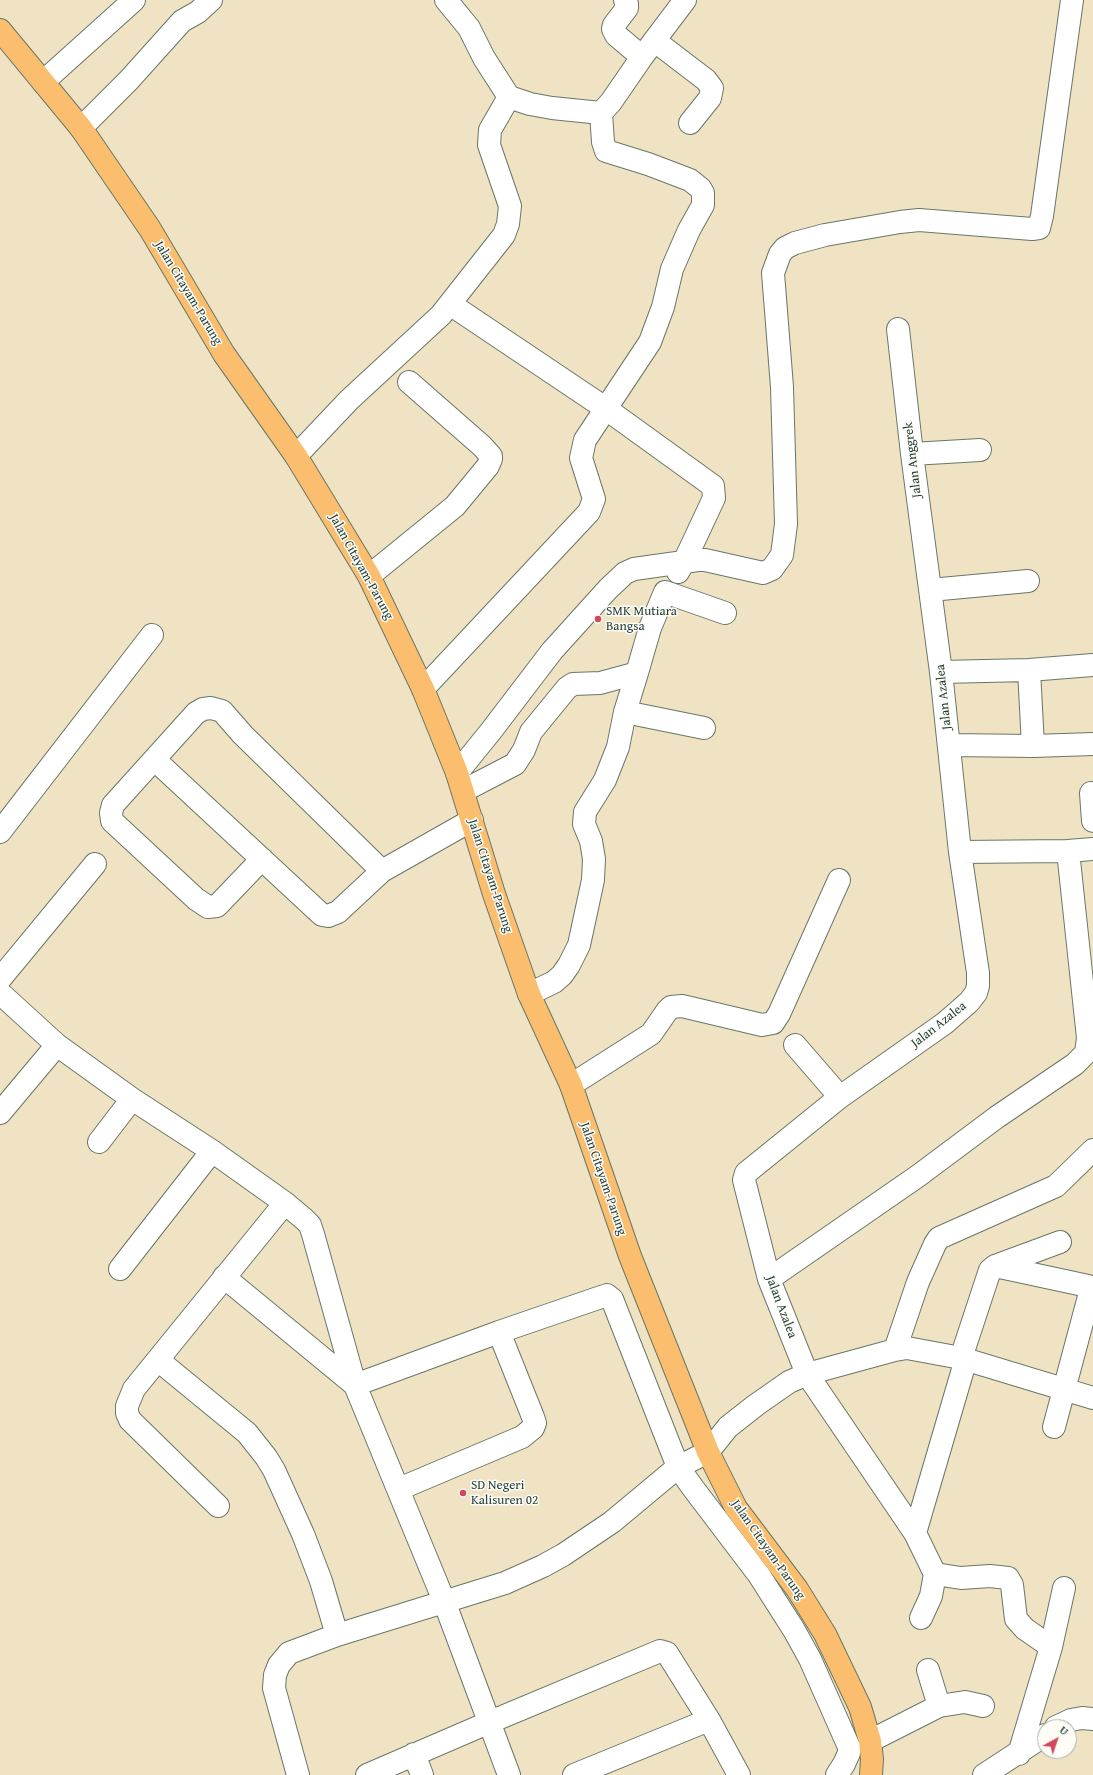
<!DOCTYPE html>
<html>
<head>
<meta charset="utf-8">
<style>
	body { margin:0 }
	#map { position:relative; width:1093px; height:1775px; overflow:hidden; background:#efe3c4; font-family:"Gentium Book Plus",serif }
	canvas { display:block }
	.north { position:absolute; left:1037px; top:1719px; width:40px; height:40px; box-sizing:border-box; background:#fdfcf7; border:1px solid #a4b0a9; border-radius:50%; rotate:40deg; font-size:11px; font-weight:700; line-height:16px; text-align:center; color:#1f3d34 }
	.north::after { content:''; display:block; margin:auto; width:14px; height:18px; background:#d1495b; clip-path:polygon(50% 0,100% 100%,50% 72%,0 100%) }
</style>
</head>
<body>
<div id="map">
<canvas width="1093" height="1775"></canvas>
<div class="north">U</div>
</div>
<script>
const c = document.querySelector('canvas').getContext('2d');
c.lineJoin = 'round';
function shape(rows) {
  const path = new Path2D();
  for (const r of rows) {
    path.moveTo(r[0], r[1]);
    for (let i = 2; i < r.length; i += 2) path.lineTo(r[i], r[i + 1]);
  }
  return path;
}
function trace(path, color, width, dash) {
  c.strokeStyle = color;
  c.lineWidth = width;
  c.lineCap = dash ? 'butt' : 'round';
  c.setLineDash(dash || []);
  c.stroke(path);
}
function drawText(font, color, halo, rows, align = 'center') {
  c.font = font + ' "Gentium Book Plus",serif';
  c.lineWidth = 3;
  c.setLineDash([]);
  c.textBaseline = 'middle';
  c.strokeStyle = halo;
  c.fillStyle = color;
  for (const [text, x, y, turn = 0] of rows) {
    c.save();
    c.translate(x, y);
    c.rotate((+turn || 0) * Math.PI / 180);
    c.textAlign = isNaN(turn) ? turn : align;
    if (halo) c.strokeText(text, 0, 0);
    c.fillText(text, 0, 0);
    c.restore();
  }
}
const minor = shape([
	[625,0,627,4,627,8,614,25,613,29,616,35,642,57],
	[655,41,706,80,712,88,710,98,690,123],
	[43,82,134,0],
	[509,97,530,104,552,108,601,113,611,102,642,57,685,0],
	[81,128,129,80,182,21,198,12,211,0],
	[450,304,605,408,713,486,714,498,684,562,678,572],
	[898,329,912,454,941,672,960,852,978,973,978,986,976,993,969,1002,945,1023,840,1097,746,1173,744,1180,769,1279,807,1374,915,1533,935,1574,931,1596,921,1618],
	[912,454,980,450],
	[296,456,349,400,441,315,504,235,508,224,510,206,489,145,490,130,509,97,484,58,469,28,446,0],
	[369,576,455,506,488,466,491,459,491,456,482,446,409,382],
	[930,590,1028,581],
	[1029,670,1033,746],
	[941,672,1029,670,1093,665],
	[423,689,589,512,594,499,581,458,585,440,650,342,663,307,672,269,689,230,703,205,703,193,700,188,690,180,648,164,606,151,603,142,601,113],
	[625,712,704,728],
	[949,745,1033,746,1093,744],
	[155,760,322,915,328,916,338,912,382,871],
	[457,773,491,731,552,651,608,589,625,573,634,569,698,560,705,560,763,573,772,569,782,555,786,524,782,387,773,273,780,254,785,248,795,243,825,235,900,222,919,220,1032,229,1039,228,1042,216,1072,0],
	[463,791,515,764,524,750,531,732,567,688,573,684,600,683,637,673],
	[1091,793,1093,821],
	[0,832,152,635],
	[960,852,1068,851,1093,849],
	[262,859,217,906,208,907,196,899,112,821,111,813,113,805,196,713,203,709,211,708,222,711,243,735,382,871,472,820],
	[0,979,95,864],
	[0,993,57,1045,132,1099,212,1151,285,1203,304,1219,310,1225,313,1234,355,1385],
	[529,994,554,982,562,975,569,965,579,945,593,880,594,859,591,841,584,824,585,812,605,780,618,747,625,712,637,673,650,628,665,592,725,613],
	[795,1045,840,1097],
	[571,1085,651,1034,667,1011,671,1007,682,1006,762,1025,773,1023,779,1014,839,880],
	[0,1113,57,1045],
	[99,1142,132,1099],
	[120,1269,212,1151],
	[224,1277,355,1385],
	[769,1279,918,1176,997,1117,1075,1064,1086,1053,1088,1038,1068,851],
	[895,1350,918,1282,935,1244,939,1238,1056,1186,1093,1150],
	[961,1358,990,1270,995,1266],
	[158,1360,247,1433,266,1457,274,1470,303,1534,321,1581,337,1635],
	[1054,1427,1091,1289,1088,1286,995,1266,1060,1242],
	[399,1489,522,1437,533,1428,535,1423,533,1417,499,1332],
	[218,1506,130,1420,127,1413,127,1406,134,1389,285,1203],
	[915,1533,966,1359],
	[935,1574,961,1578,990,1576,1008,1578,1012,1585,1016,1619,1025,1629,1051,1647,1019,1754],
	[1051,1647,1064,1588],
	[939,1706,965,1702,983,1706],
	[1056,1727,1071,1720,1082,1718,1093,1719],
	[870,1741,939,1706,928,1670],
	[414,1754,422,1775],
	[298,1775,274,1688,275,1675,279,1665,289,1653,337,1635,505,1583,543,1566,563,1555,612,1522,678,1467,708,1452,728,1427,756,1405,789,1382,807,1374,895,1350,907,1348,961,1358,1093,1398],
	[367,1775,490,1722,660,1651,667,1653,709,1720,739,1775],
	[509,1775,444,1601,355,1385,499,1332,607,1295,612,1299,678,1467,693,1488,759,1575,794,1630,810,1659,849,1747,849,1753,844,1764,837,1775],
	[574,1775,709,1720],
	[984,1775,1045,1735]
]);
const major = shape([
	[0,30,81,128,150,229,224,354,296,456,369,576,423,689,457,773,494,894,529,994,571,1085,630,1256,708,1452,736,1508,797,1589,825,1634,860,1707,870,1741,872,1759,871,1775]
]);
trace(minor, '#687766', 24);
trace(major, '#687766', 24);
trace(minor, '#fff', 22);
trace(major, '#fbbe6e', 22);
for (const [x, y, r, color] of [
	[598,619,4,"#d1495b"],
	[463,1493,4,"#d1495b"]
]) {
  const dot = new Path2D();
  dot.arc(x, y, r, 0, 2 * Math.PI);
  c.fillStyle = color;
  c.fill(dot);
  trace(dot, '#fdfcf7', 1.5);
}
drawText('13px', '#1f3d34', '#fdfcf7', [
	["Jalan Citayam-Parung",188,293,59],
	["Jalan Anggrek",913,460,-97],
	["Jalan Citayam-Parung",361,567,61],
	["Jalan Azalea",944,697,-96],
	["Jalan Citayam-Parung",490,876,72],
	["Jalan Azalea",939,1025,-38],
	["Jalan Citayam-Parung",603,1179,71],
	["Jalan Azalea",781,1307,69],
	["Jalan Citayam-Parung",768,1550,55]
]);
drawText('13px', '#1f3d34', '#fdfcf7', [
	["SMK Mutiara",606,612],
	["Bangsa",606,627],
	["SD Negeri",471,1486],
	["Kalisuren 02",471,1501]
], 'left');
</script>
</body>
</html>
